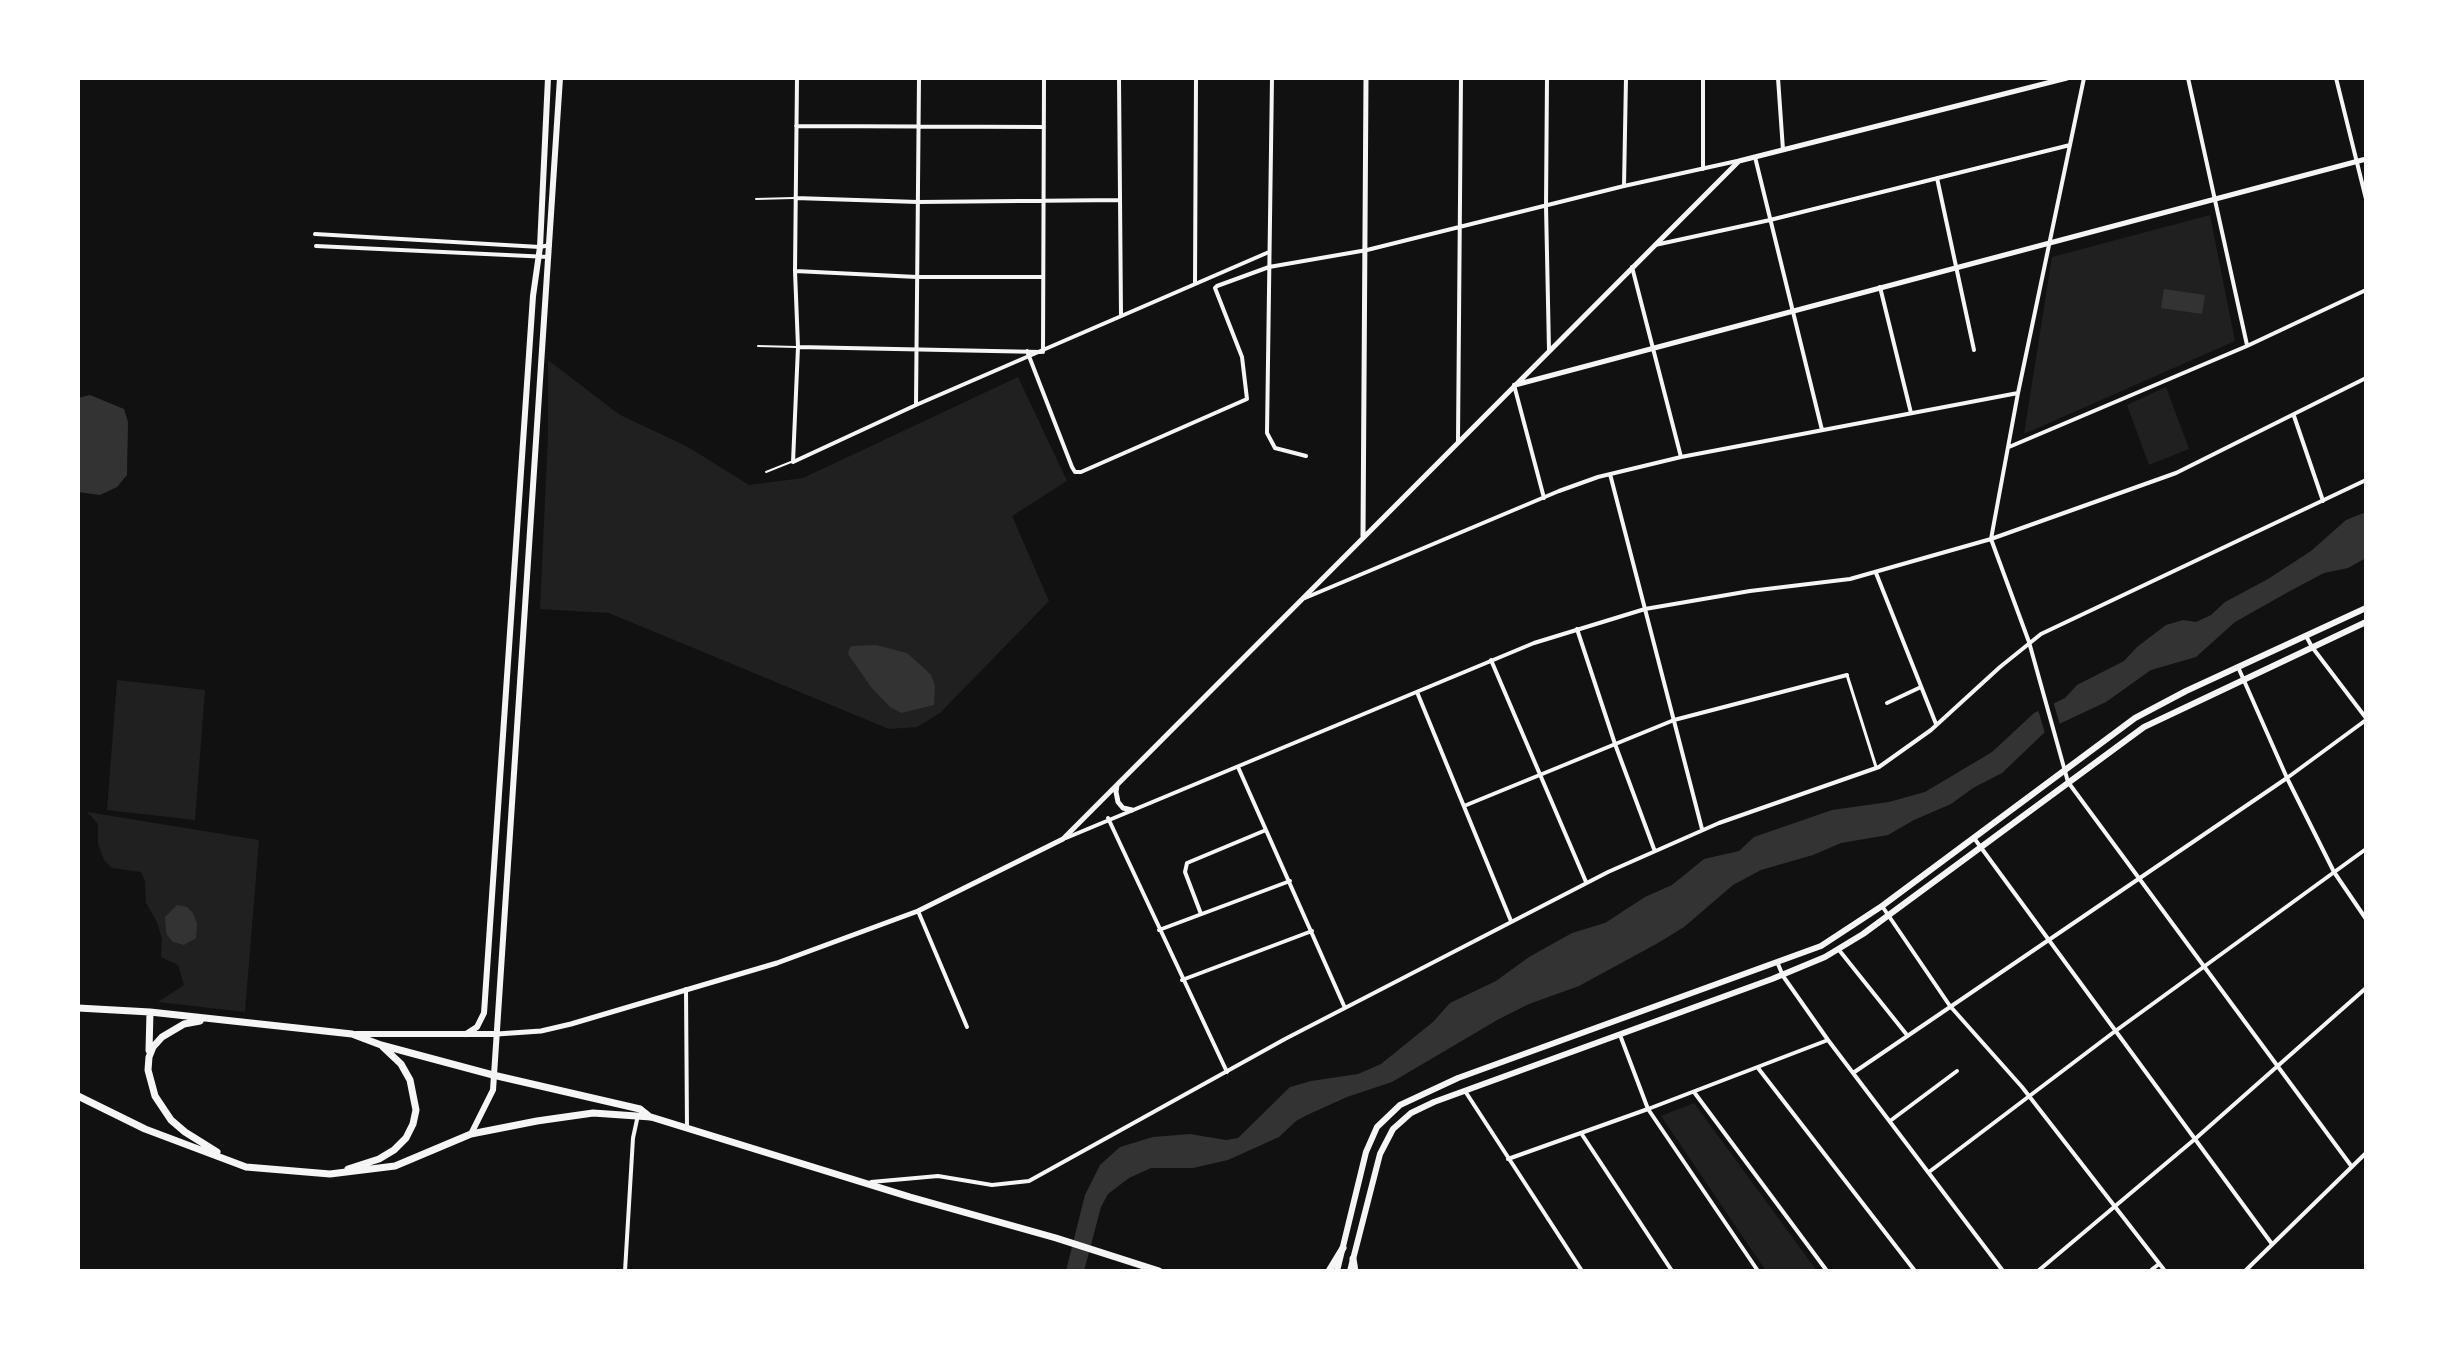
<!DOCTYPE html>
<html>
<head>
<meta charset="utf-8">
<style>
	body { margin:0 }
	#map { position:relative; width:2444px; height:1349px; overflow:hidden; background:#111; font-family:"Source Sans 3",sans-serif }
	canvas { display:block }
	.frame { position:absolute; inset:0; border:80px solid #fff; pointer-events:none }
</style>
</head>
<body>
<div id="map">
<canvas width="2444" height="1349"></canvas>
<div class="frame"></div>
</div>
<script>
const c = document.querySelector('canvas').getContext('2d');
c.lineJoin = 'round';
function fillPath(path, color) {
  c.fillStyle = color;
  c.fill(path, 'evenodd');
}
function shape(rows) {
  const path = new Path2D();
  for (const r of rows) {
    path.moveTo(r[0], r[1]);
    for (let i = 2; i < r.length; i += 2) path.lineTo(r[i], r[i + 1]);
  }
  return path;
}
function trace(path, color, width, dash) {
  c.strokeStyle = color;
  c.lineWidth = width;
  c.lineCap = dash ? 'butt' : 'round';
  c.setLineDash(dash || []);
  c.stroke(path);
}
fillPath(shape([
	[2210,215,2235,341,2024,434,2052,257],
	[548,360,620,415,688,447,749,485,803,478,1018,377,1067,481,1012,516,1049,601,940,713,917,727,889,729,609,613,540,609,548,435],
	[2166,387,2189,449,2149,465,2127,405],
	[117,680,205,690,195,820,107,810],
	[87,812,259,840,245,1012,158,1002,184,985,178,965,161,957,162,939,157,922,146,903,145,881,141,872,112,868,104,860,98,844,98,824],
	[1694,1103,1817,1271,1766,1271,1661,1116]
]), '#202020');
fillPath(shape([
	[2164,289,2205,295,2202,314,2161,308],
	[90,395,124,409,128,422,127,475,117,487,100,495,78,492,78,398],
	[2366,512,2366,558,2348,568,2324,573,2290,591,2235,622,2196,657,2151,670,2106,702,2057,725,2045,732,2002,773,1973,788,1951,804,1914,820,1888,835,1841,843,1813,855,1761,870,1733,885,1684,927,1658,943,1579,986,1529,1004,1499,1019,1392,1082,1347,1097,1307,1115,1296,1121,1279,1137,1228,1160,1193,1168,1151,1168,1129,1178,1108,1194,1101,1207,1084,1271,1066,1271,1085,1195,1100,1165,1120,1147,1153,1137,1190,1134,1226,1140,1238,1138,1290,1087,1311,1081,1358,1074,1381,1064,1433,1022,1450,1003,1496,981,1529,957,1572,933,1605,923,1645,897,1672,885,1704,859,1739,851,1754,837,1832,810,1889,802,1925,792,1992,752,2034,713,2065,698,2077,685,2124,661,2137,647,2166,625,2183,620,2196,622,2211,615,2225,602,2268,579,2311,551,2346,520],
	[876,645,907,653,925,669,931,675,935,686,934,705,901,713,890,707,871,687,848,654,850,647,853,646],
	[177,905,187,907,193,913,197,923,196,938,184,945,173,942,167,935,166,930,165,917]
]), '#333');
fillPath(shape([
	[2052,698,2061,728,2046,737,2037,706]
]), '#111');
trace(shape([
	[756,199,793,198],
	[758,346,796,347],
	[766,472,791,462]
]), '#f5f5f5', 2);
trace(shape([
	[1847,675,1876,767]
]), '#f5f5f5', 3);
trace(shape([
	[797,78,795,271,798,347,793,462,916,405,1269,252],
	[1119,78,1121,316],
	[1272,78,1267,433,1275,448,1306,456],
	[1547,78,1546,206,1549,350],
	[1778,78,1783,150],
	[2084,78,2018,393,1991,539,2029,642,2068,782,2352,1167],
	[2188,78,2247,345],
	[2336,78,2366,199],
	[796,126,1044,127],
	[1755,157,1822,430],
	[1703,169,1703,78],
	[1937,178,1974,350],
	[1624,186,1626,78],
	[795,198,918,202,1120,200],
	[315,234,540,247,550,245],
	[1655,245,1770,220,2070,145],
	[316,246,549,257],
	[1632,267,1681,457],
	[795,271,917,277,1043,277],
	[1195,284,1196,78],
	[1880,287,1911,413],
	[798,347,1041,352],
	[1027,351,1072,467,1075,472,1081,472,1247,399,1242,357,1215,288,1217,286,1269,267,1367,250,1624,186,1737,161],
	[1043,352,1044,78],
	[1514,385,1544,498],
	[916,405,919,78],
	[2294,416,2323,501],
	[1458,441,1461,78],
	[2009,447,2247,346,2366,290],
	[1610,474,1702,829],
	[1876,573,1936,724],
	[1305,598,1559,491,1598,477,1681,457,2018,393],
	[1577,629,1615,744,1654,849],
	[2306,636,2312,647,2366,718],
	[1491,660,1586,882],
	[2238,667,2287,778,2334,872,2366,919],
	[1417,692,1511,921],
	[1887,703,1921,687],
	[1238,767,1345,1008],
	[1464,806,1674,720,1847,675],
	[1108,818,1227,1072],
	[1066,838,1534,643,1645,609,1750,591,1850,579,1991,539,2176,473,2366,378],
	[1974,838,2272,1244],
	[1882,906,1950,1006,2022,1087,2165,1271],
	[918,911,967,1027],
	[1201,914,1185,872,1187,863,1266,830],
	[1159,930,1290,881],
	[1839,950,1907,1035],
	[1778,964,1783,976,1828,1040,2003,1271],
	[1182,980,1312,931],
	[686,989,687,1128],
	[1620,1035,1648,1109,1758,1271],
	[1758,1068,1915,1271],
	[1853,1073,2287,778,2366,720],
	[1465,1091,1582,1271],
	[1694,1092,1827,1271],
	[1890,1121,1957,1071],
	[1581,1133,1672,1271],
	[1508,1159,1648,1109,1828,1040],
	[1929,1172,2114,1032,2366,849],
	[871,1182,938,1176,992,1185,1029,1181,1285,1039,1608,872,1719,823,1879,767,1931,730,2000,667,2041,634,2366,480],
	[625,1271,633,1138,638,1115],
	[2038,1271,2195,1139,2366,988],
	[2150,1271,2159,1264],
	[2245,1271,2366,1153]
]), '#f5f5f5', 4);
trace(shape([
	[1515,385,2366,159],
	[1363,536,1366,78],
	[1117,785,1116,792,1118,802,1123,808,1132,810],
	[497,1034,541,1031,571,1024,777,963,918,911,1063,839,1739,161,2067,78]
]), '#f5f5f5', 5);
trace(shape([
	[356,1034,496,1034],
	[466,1034,477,1027,484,1013,533,296,540,247,548,78],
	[471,1134,493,1090,560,78],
	[1337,1271,1366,1152,1377,1127,1400,1105,1458,1078,1821,946,1882,906,2135,718,2186,691,2366,608],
	[1350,1271,1380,1154,1393,1129,1411,1113,1434,1102,1772,979,1825,957,1863,934,2144,727,2366,622]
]), '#f5f5f5', 6);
trace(shape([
	[78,1008,150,1012,352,1034,381,1045,493,1075,640,1109,650,1117],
	[200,1021,184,1024,162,1037,153,1047,149,1057,148,1070,155,1096,171,1120,185,1132,217,1152],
	[149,1050,150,1012],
	[78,1096,145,1129,246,1167,330,1174,395,1166,471,1134,537,1121,593,1113,651,1117,910,1197,1056,1238,1159,1271],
	[348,1169,379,1159,394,1150,406,1138,413,1124,416,1110,410,1080,401,1064,383,1047],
	[1353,1259,1355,1271],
	[1329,1271,1343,1248]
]), '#f5f5f5', 7);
</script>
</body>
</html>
